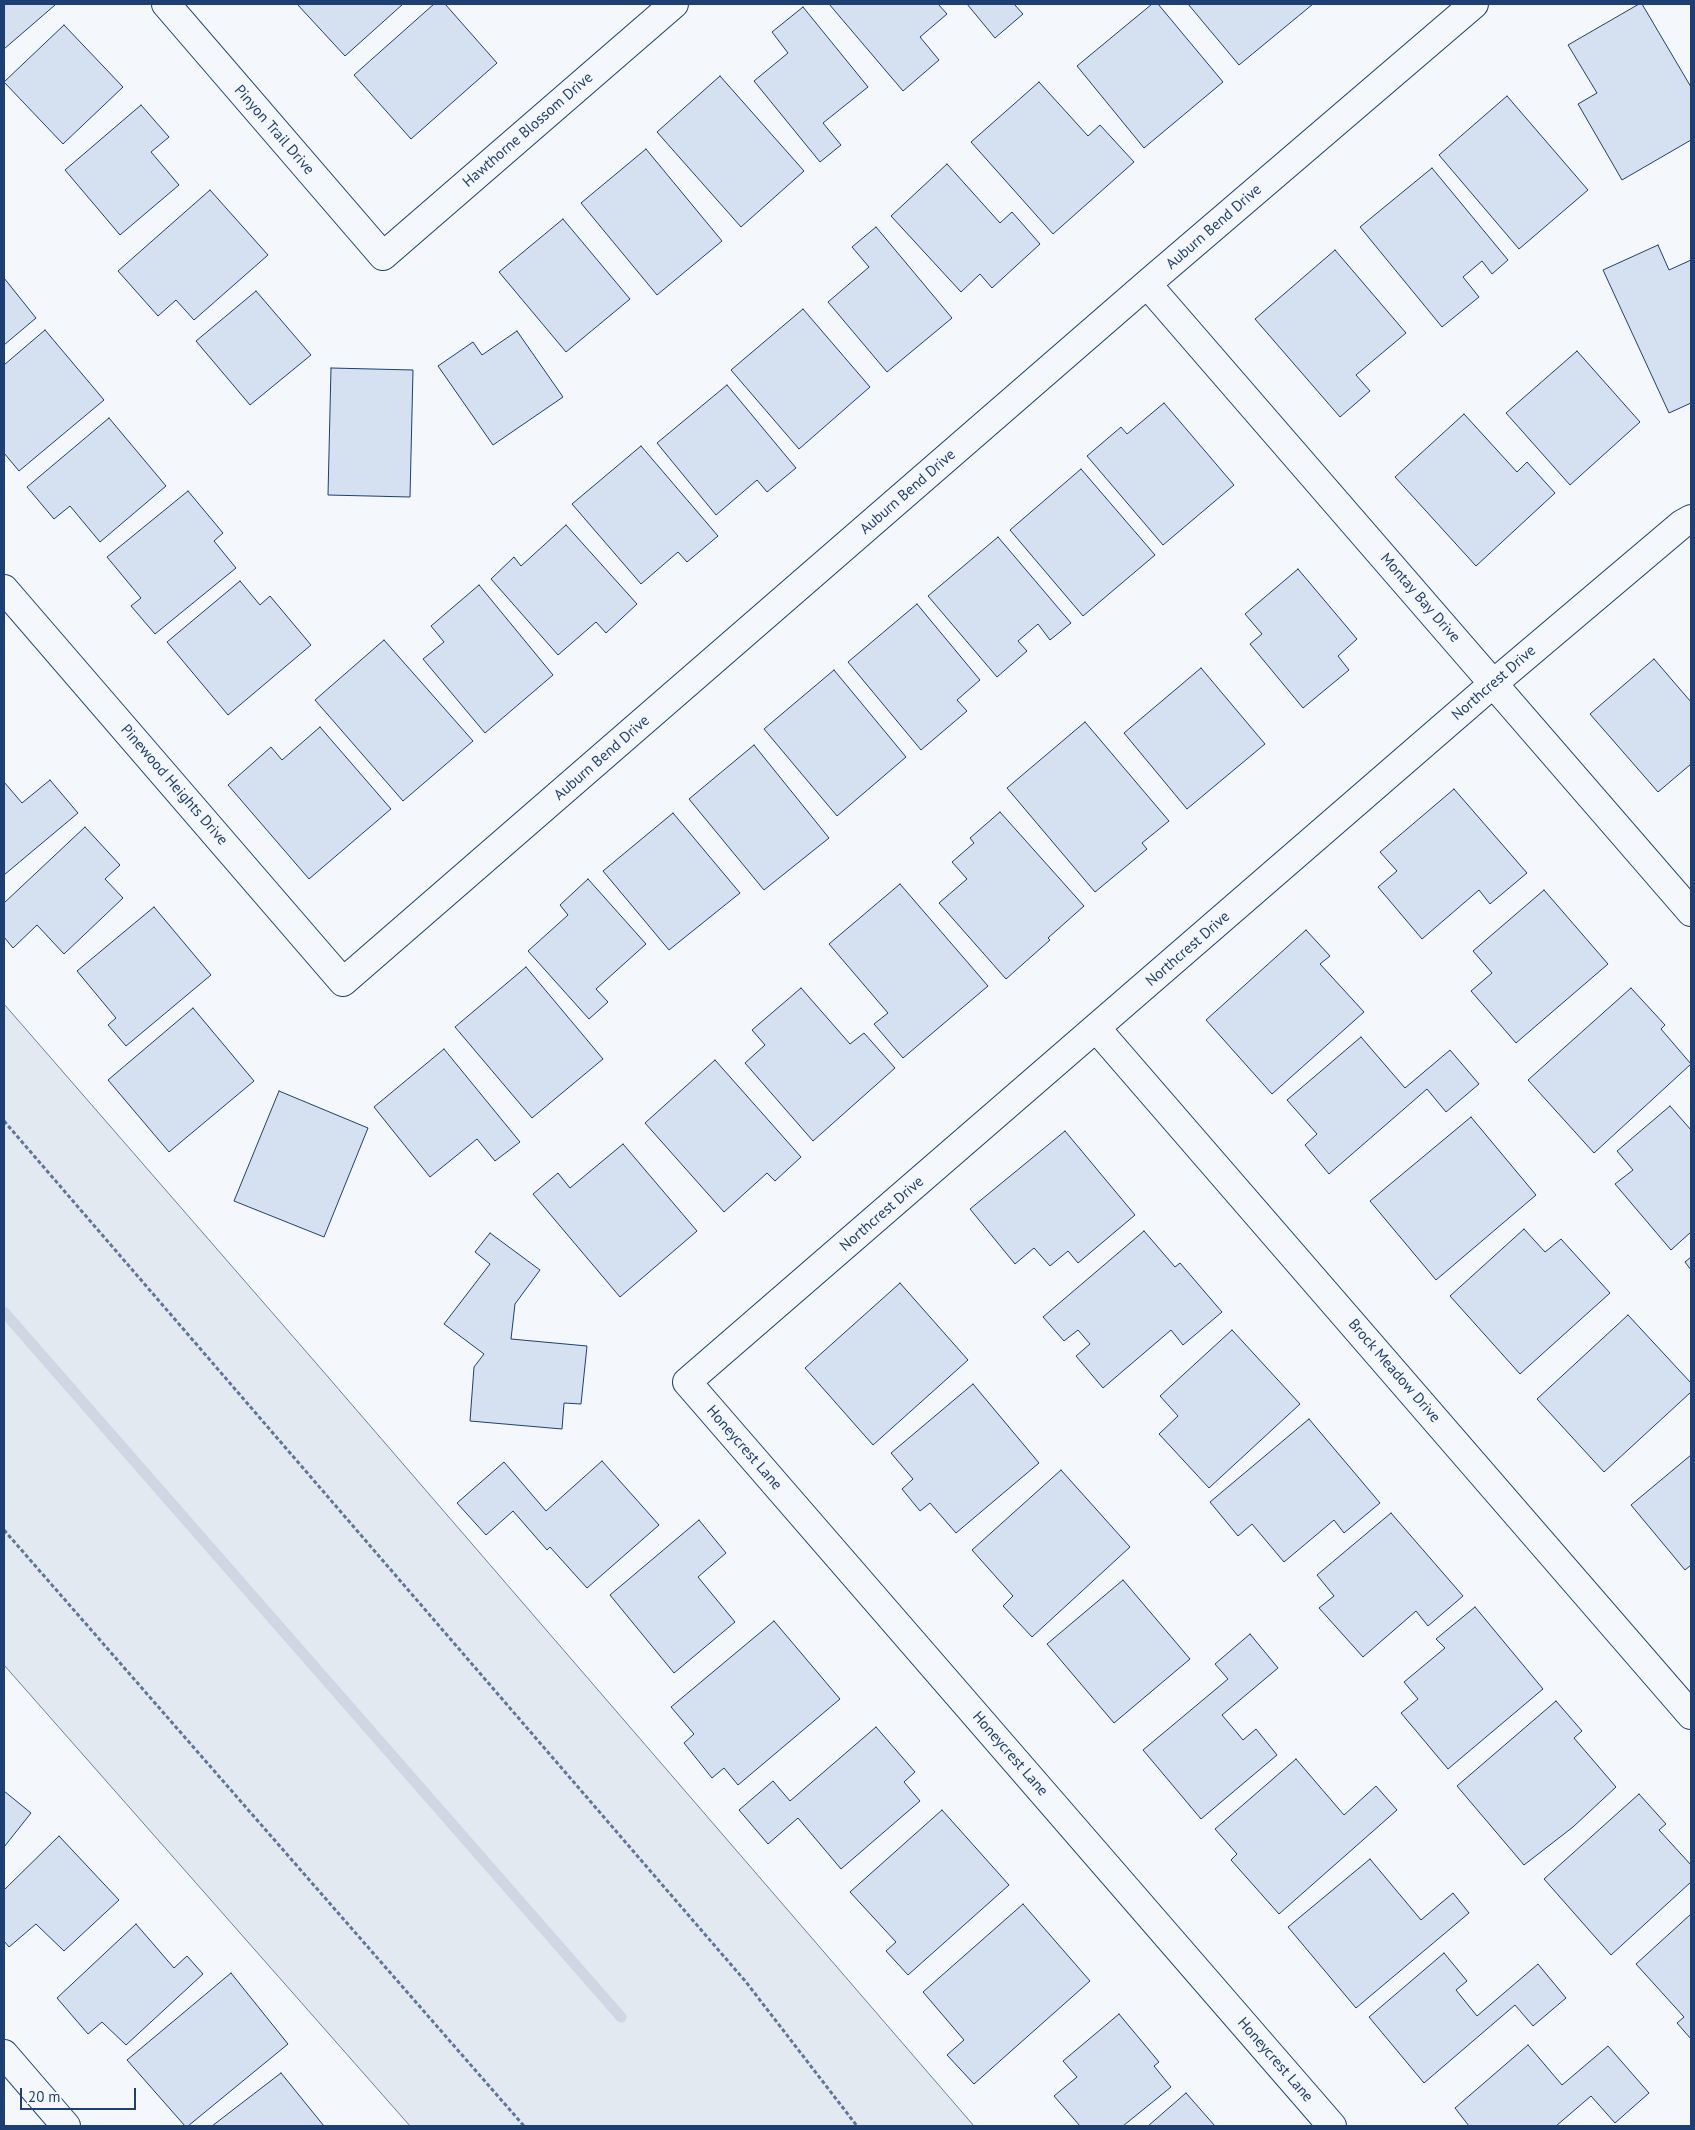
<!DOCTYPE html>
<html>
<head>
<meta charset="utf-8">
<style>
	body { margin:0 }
	#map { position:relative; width:1695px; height:2130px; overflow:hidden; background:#f4f7fb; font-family:"PT Sans",sans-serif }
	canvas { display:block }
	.frame { position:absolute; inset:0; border:5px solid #1d3f73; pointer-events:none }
	.scale { position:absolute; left:20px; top:2088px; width:116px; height:22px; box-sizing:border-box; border:2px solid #1d3f73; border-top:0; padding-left:6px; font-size:15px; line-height:18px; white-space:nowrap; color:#1d3f73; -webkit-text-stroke:4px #f4f7fb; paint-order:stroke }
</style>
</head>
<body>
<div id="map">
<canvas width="1695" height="2130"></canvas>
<div class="frame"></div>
<div class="scale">20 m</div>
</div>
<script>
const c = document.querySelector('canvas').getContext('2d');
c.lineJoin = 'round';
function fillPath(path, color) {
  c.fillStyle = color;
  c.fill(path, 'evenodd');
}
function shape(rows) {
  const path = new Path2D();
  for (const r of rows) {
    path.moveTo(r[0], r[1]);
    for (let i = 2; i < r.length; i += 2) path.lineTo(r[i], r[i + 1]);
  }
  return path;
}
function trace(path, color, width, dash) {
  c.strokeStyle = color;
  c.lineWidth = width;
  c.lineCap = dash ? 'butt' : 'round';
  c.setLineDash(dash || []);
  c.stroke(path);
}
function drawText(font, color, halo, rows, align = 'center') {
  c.font = font + ' "PT Sans",sans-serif';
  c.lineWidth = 4;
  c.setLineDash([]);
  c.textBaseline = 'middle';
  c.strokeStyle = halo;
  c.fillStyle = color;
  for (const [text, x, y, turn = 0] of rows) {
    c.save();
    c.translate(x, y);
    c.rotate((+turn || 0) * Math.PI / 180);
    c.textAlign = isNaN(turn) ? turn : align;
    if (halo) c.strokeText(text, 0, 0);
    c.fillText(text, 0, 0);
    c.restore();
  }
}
const green = shape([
	[4,1004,316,1363,974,2126,410,2126,4,1665,4,1004]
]);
fillPath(green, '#e3e9f0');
trace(green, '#687fa3', 1);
trace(shape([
	[4,1312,621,2017]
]), '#cfd7e4', 11);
const building = shape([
	[4,4,54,4,55,5,4,49,4,4],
	[297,4,403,4,345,56,297,4],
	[434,4,445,4,497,63,411,139,354,75,434,4],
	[829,4,938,4,947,14,920,37,939,60,903,91,829,4],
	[967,4,1014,4,1023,14,995,38,967,4],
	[1152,4,1158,4,1223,82,1144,148,1077,66,1152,4],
	[1188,4,1313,4,1239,65,1188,4],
	[1639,4,1642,4,1691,87,1691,140,1622,180,1578,104,1597,93,1568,45,1639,4],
	[803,7,868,87,823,123,841,145,820,162,754,81,788,53,772,32,803,7],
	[64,25,123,87,63,144,4,82,64,25],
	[720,76,804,171,741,227,657,132,720,76],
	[1039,82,1088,136,1100,125,1134,162,1053,234,971,142,1039,82],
	[1507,96,1588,190,1519,249,1439,155,1507,96],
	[141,105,169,137,151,152,179,185,120,235,65,170,141,105],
	[646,149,722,241,657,295,581,203,646,149],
	[947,164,1000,223,1012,212,1040,244,992,288,980,274,961,292,891,216,947,164],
	[1432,168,1508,260,1492,274,1482,261,1463,277,1479,297,1442,327,1360,227,1432,168],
	[210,190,268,255,194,320,176,300,158,316,118,271,210,190],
	[563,219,630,299,566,352,499,272,563,219],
	[876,227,952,318,887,372,828,302,869,267,852,247,876,227],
	[1658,245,1669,270,1691,260,1691,403,1669,413,1603,270,1658,245],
	[1335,250,1406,333,1356,375,1370,391,1340,417,1255,319,1335,250],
	[4,278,36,318,4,345,4,278],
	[256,291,311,355,250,405,196,341,256,291],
	[803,309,870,387,799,449,731,370,803,309],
	[45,330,104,400,19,471,4,453,4,365,45,330],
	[517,331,563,397,493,445,438,366,473,342,482,355,517,331],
	[1577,351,1640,422,1570,485,1506,413,1577,351],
	[331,368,413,370,410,497,328,495,331,368],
	[727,385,796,468,767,492,757,480,716,515,657,443,727,385],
	[1164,403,1234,485,1163,545,1087,456,1121,427,1127,434,1164,403],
	[1464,414,1517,472,1527,462,1555,493,1476,566,1395,477,1464,414],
	[109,418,166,486,100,542,70,506,54,519,27,487,109,418],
	[641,446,718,536,687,562,678,552,641,584,572,504,641,446],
	[1081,469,1155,555,1083,616,1010,530,1081,469],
	[188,491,223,533,214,541,236,568,155,634,131,606,141,598,107,557,188,491],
	[566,525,637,604,606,633,596,622,558,655,491,579,514,557,521,566,566,525],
	[998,537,1071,623,1050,640,1038,624,1018,641,1027,651,997,677,928,596,998,537],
	[1298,569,1357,639,1338,656,1349,670,1303,708,1250,644,1262,634,1245,614,1298,569],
	[240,581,260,605,270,596,311,645,228,715,167,642,240,581],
	[479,585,553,675,485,733,423,659,444,642,431,626,479,585],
	[917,604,980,680,957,700,967,711,921,750,848,662,917,604],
	[384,640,473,741,403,801,315,700,384,640],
	[1654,659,1691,702,1691,764,1658,792,1590,714,1654,659],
	[1201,668,1265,744,1187,809,1124,733,1201,668],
	[834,670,906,757,837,816,764,729,834,670],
	[1085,722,1169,821,1142,843,1147,849,1095,892,1007,788,1085,722],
	[320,727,391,809,309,879,228,785,271,747,282,760,320,727],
	[754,745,829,838,764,890,689,799,754,745],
	[50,780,78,813,4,875,4,782,22,803,50,780],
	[1454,789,1527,873,1490,904,1479,890,1422,939,1378,887,1397,871,1380,852,1454,789],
	[1000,812,1084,906,1048,938,1050,940,1006,979,939,903,967,879,952,862,974,843,970,838,1000,812],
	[673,813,740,893,669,950,603,871,673,813],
	[85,827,120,865,105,879,123,898,64,954,37,925,13,948,4,937,4,903,85,827],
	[588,879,646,944,596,989,608,1002,589,1019,528,951,568,915,560,905,588,879],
	[900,884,988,986,903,1058,874,1024,888,1013,829,944,900,884],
	[1544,890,1608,964,1516,1043,1471,991,1492,973,1473,951,1544,890],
	[154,907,211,975,126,1046,108,1025,116,1018,77,971,154,907],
	[1306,930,1330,956,1320,964,1364,1012,1272,1094,1206,1020,1306,930],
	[526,967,603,1059,532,1118,455,1027,526,967],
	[801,988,850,1044,864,1033,895,1068,813,1141,745,1063,765,1045,752,1030,801,988],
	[1631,988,1665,1025,1661,1029,1691,1064,1594,1153,1528,1080,1631,988],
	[193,1008,254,1081,169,1152,108,1080,193,1008],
	[1361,1037,1405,1088,1450,1050,1479,1084,1446,1112,1427,1089,1329,1174,1305,1145,1317,1134,1287,1100,1361,1037],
	[444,1049,520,1142,495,1161,477,1139,430,1177,374,1107,444,1049],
	[715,1060,801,1157,775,1181,767,1173,724,1212,645,1123,715,1060],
	[279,1091,368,1128,324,1237,234,1201,279,1091],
	[1670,1106,1691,1130,1691,1232,1671,1250,1615,1184,1633,1170,1617,1151,1670,1106],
	[1471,1117,1536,1195,1436,1280,1370,1201,1471,1117],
	[1065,1131,1135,1215,1078,1263,1068,1251,1050,1266,1034,1248,1015,1264,970,1209,1065,1131],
	[623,1144,697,1231,620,1297,533,1194,558,1173,570,1188,623,1144],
	[1524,1229,1545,1252,1561,1239,1610,1293,1520,1374,1450,1296,1524,1229],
	[1144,1231,1175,1267,1180,1263,1222,1312,1183,1345,1171,1330,1103,1388,1076,1356,1090,1344,1078,1330,1064,1341,1043,1317,1144,1231],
	[490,1233,540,1270,515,1304,511,1339,587,1346,581,1404,564,1403,562,1429,470,1421,474,1367,484,1354,444,1324,490,1264,475,1252,490,1233],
	[1691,1257,1691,1270,1685,1262,1691,1257],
	[900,1283,968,1360,873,1445,805,1368,900,1283],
	[1628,1315,1691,1383,1691,1392,1604,1472,1537,1399,1628,1315],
	[1232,1330,1300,1404,1209,1488,1159,1434,1178,1416,1160,1396,1232,1330],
	[973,1384,1039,1463,956,1533,930,1503,920,1511,902,1489,913,1479,891,1453,973,1384],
	[1309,1419,1380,1503,1344,1533,1334,1520,1284,1562,1252,1524,1238,1536,1210,1502,1309,1419],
	[1691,1455,1691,1565,1685,1570,1631,1505,1691,1455],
	[602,1461,659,1525,587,1588,550,1547,547,1550,513,1511,486,1535,457,1503,504,1462,546,1511,602,1461],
	[1061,1470,1130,1547,1032,1637,1003,1606,1013,1596,972,1550,1061,1470],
	[1391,1513,1463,1596,1428,1626,1416,1611,1363,1657,1319,1608,1334,1596,1317,1575,1391,1513],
	[699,1520,726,1553,698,1577,735,1622,674,1673,610,1595,699,1520],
	[1123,1580,1190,1659,1114,1723,1047,1644,1123,1580],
	[1475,1607,1543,1689,1448,1769,1401,1713,1418,1699,1404,1682,1445,1648,1436,1639,1475,1607],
	[774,1621,840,1699,738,1785,724,1768,712,1778,684,1743,694,1734,671,1707,774,1621],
	[1250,1634,1278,1668,1222,1715,1243,1740,1256,1729,1277,1755,1201,1819,1143,1750,1228,1679,1215,1664,1250,1634],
	[1556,1701,1582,1731,1574,1738,1616,1787,1573,1827,1524,1865,1457,1786,1556,1701],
	[876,1727,915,1772,904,1782,920,1801,841,1869,798,1818,768,1844,739,1810,773,1781,790,1801,876,1727],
	[1296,1759,1344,1815,1376,1786,1397,1810,1279,1914,1231,1860,1237,1854,1215,1829,1296,1759],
	[4,1791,31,1813,4,1847,4,1791],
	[1639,1794,1666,1824,1659,1830,1691,1865,1691,1882,1611,1955,1544,1879,1639,1794],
	[942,1810,1009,1885,908,1975,886,1951,896,1942,850,1892,942,1810],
	[59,1836,119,1900,64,1951,36,1924,9,1947,4,1941,4,1890,59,1836],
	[1370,1859,1421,1920,1453,1893,1469,1913,1356,2008,1288,1927,1370,1859],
	[1023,1904,1090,1981,974,2084,947,2055,964,2040,923,1992,1023,1904],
	[1691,1914,1691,2039,1677,2023,1684,2017,1636,1964,1691,1914],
	[136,1924,174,1968,187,1956,203,1974,126,2045,102,2022,88,2034,57,1998,136,1924],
	[1444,1953,1467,1981,1456,1990,1477,2016,1538,1964,1566,1998,1533,2026,1515,2005,1424,2083,1369,2017,1444,1953],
	[231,1973,288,2044,188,2126,185,2126,127,2060,231,1973],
	[1119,2014,1159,2062,1154,2066,1171,2087,1123,2126,1080,2126,1054,2096,1077,2077,1063,2061,1119,2014],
	[1528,2045,1562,2085,1608,2046,1649,2093,1615,2123,1591,2096,1556,2126,1469,2126,1455,2108,1528,2045],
	[281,2073,324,2126,212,2126,281,2073],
	[1186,2093,1215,2126,1148,2126,1186,2093]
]);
fillPath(building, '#d5e0f0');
trace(building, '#1d3f73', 1);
const street = shape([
	[166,4,383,256,674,4],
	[1147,284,1691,912],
	[4,589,343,982,1147,284,1474,4],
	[1096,1028,1691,1715],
	[4,2054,66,2126],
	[1332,2126,687,1382,1494,683,1682,524,1691,519]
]);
trace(street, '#1d3f73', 30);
trace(shape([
	[4,1121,746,1982,857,2126],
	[4,1530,524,2126]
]), '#5e769c', 3, [4, 2.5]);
trace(street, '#f4f7fb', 28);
drawText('15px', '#1d3f73', '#f4f7fb', [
	["Pinyon Trail Drive",274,130,49],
	["Hawthorne Blossom Drive",528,130,-41],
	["Auburn Bend Drive",1214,227,-41],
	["Auburn Bend Drive",908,492,-41],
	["Montay Bay Drive",1420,598,49],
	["Northcrest Drive",1494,683,-41],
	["Auburn Bend Drive",602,758,-41],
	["Pinewood Heights Drive",174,785,49],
	["Northcrest Drive",1188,949,-41],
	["Northcrest Drive",882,1214,-41],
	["Brock Meadow Drive",1394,1371,49],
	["Honeycrest Lane",744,1448,49],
	["Honeycrest Lane",1010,1754,49],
	["Honeycrest Lane",1275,2060,49]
]);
</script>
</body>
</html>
